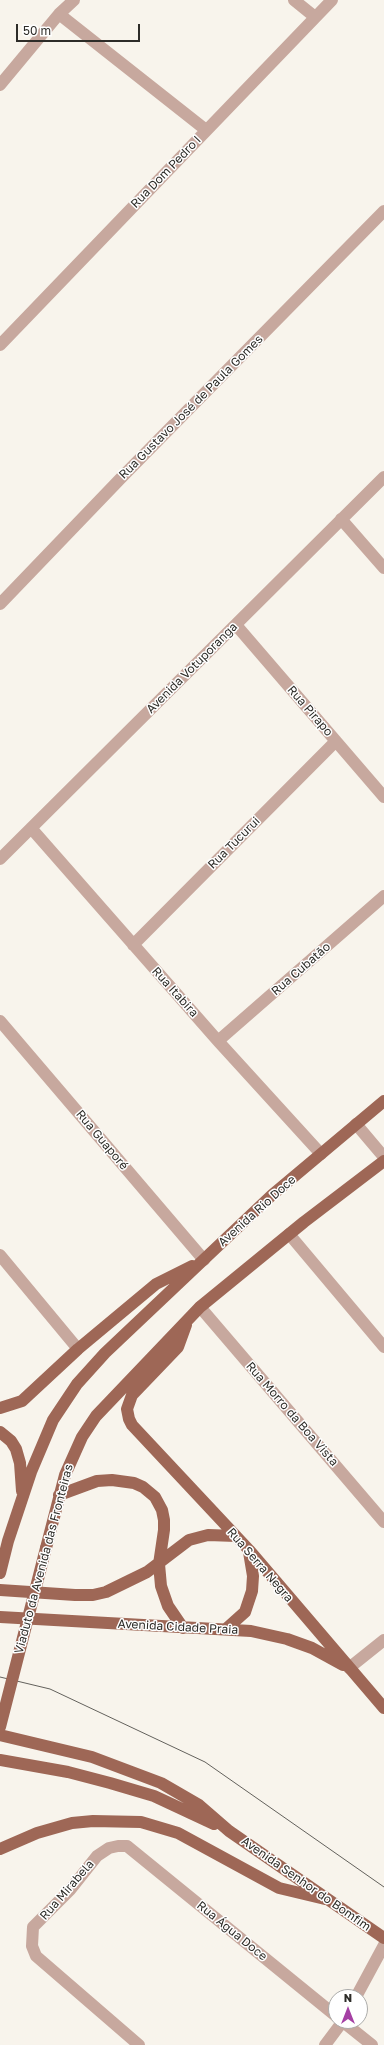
<!DOCTYPE html>
<html>
<head>
<meta charset="utf-8">
<style>
	body { margin:0 }
	#map { position:relative; width:384px; height:2045px; overflow:hidden; background:#f8f4ec; font-family:"Golos Text",sans-serif }
	canvas { display:block }
	.north { position:absolute; left:328px; top:1989px; width:40px; height:40px; box-sizing:border-box; background:#fff; border:1px solid #ababa9; border-radius:50%; rotate:0deg; font-size:11px; font-weight:700; line-height:16px; text-align:center; color:#2d2c28 }
	.north::after { content:''; display:block; margin:auto; width:14px; height:18px; background:#a540a4; clip-path:polygon(50% 0,100% 100%,50% 72%,0 100%) }
	.scale { position:absolute; left:16px; top:24px; width:124px; height:18px; box-sizing:border-box; border:2px solid #2d2c28; border-top:0; padding-left:5px; font-size:12px; line-height:14px; white-space:nowrap; color:#2d2c28; -webkit-text-stroke:3px #fff; paint-order:stroke }
</style>
</head>
<body>
<div id="map">
<canvas width="384" height="2045"></canvas>
<div class="north">N</div>
<div class="scale">50 m</div>
</div>
<script>
const c = document.querySelector('canvas').getContext('2d');
c.lineJoin = 'round';
function shape(rows) {
  const path = new Path2D();
  for (const r of rows) {
    path.moveTo(r[0], r[1]);
    for (let i = 2; i < r.length; i += 2) path.lineTo(r[i], r[i + 1]);
  }
  return path;
}
function trace(path, color, width, dash) {
  c.strokeStyle = color;
  c.lineWidth = width;
  c.lineCap = dash ? 'butt' : 'round';
  c.setLineDash(dash || []);
  c.stroke(path);
}
function drawText(font, color, halo, rows, align = 'center') {
  c.font = font + ' "Golos Text",sans-serif';
  c.lineWidth = 3;
  c.setLineDash([]);
  c.textBaseline = 'middle';
  c.strokeStyle = halo;
  c.fillStyle = color;
  for (const [text, x, y, turn = 0] of rows) {
    c.save();
    c.translate(x, y);
    c.rotate((+turn || 0) * Math.PI / 180);
    c.textAlign = isNaN(turn) ? turn : align;
    if (halo) c.strokeText(text, 0, 0);
    c.fillText(text, 0, 0);
    c.restore();
  }
}
trace(shape([
	[294,0,315,17],
	[59,14,206,130],
	[0,85,59,14,74,0],
	[0,345,332,0],
	[341,519,384,568],
	[0,604,122,477,384,211],
	[236,625,384,797],
	[31,828,218,1041,321,1154],
	[0,859,384,477],
	[133,945,336,741],
	[0,1021,204,1260],
	[218,1041,384,896],
	[356,1124,384,1157],
	[289,1234,384,1347],
	[0,1255,78,1349],
	[200,1307,384,1522],
	[349,1668,384,1640],
	[356,1997,384,1945],
	[342,2021,372,2045],
	[139,2045,36,1956,32,1946,33,1927,70,1890,97,1856,109,1848,118,1846,127,1846,336,2016],
	[325,2045,343,2021]
]), '#c7a89e', 12);
trace(shape([
	[186,1325,178,1347,132,1395,127,1409,129,1419,132,1425,249,1550,384,1708],
	[0,1408,22,1401,78,1349,156,1284,192,1266],
	[0,1432,11,1441,16,1449,20,1463,22,1491],
	[59,1495,97,1481,112,1480,134,1483,143,1487,155,1497,162,1510,164,1520,164,1530,159,1564,161,1586,168,1606,183,1628],
	[46,1548,65,1475,82,1437,96,1416,200,1307,304,1222,384,1161],
	[0,1573,8,1541,31,1472,53,1420,77,1384,105,1353,272,1195,384,1101],
	[0,1590,75,1595,93,1595,106,1592,147,1572,189,1540,208,1535,236,1536],
	[0,1617,251,1631,287,1639,312,1648,343,1665],
	[226,1629,245,1612,252,1591,253,1576,249,1552],
	[0,1735,92,1757,161,1783,199,1805,229,1831,384,1938],
	[0,1760,68,1772,110,1783,154,1796,214,1824],
	[0,1849,37,1833,72,1823,93,1821,141,1822,178,1833,279,1888,325,1899]
]), '#9e6756', 12);
trace(shape([
	[0,1677,50,1689,205,1762,384,1887]
]), '#63615c', 1);
trace(shape([
	[0,1727,46,1548]
]), '#9e6756', 12);
drawText('12px', '#2d2c28', '#fff', [
	["Rua Dom Pedro I",166,172,-46],
	["Rua Gustavo José de Paula Gomes",191,407,-45],
	["Avenida Votuporanga",192,668,-45],
	["Rua Pirapo",310,711,49],
	["Rua Tucurui",234,843,-45],
	["Rua Cubatão",301,969,-41],
	["Rua Itabira",175,992,48],
	["Rua Guaporé",102,1140,50],
	["Avenida Rio Doce",257,1211,-42],
	["Rua Morro da Boa Vista",292,1414,49],
	["Viaduto da Avenida das Fronteiras",44,1559,-75],
	["Rua Serra Negra",260,1565,49],
	["Avenida Cidade Praia",178,1627,3],
	["Avenida Senhor do Bomfim",306,1884,35],
	["Rua Mirabela",67,1890,-49],
	["Rua Água Doce",232,1931,39]
]);
</script>
</body>
</html>
